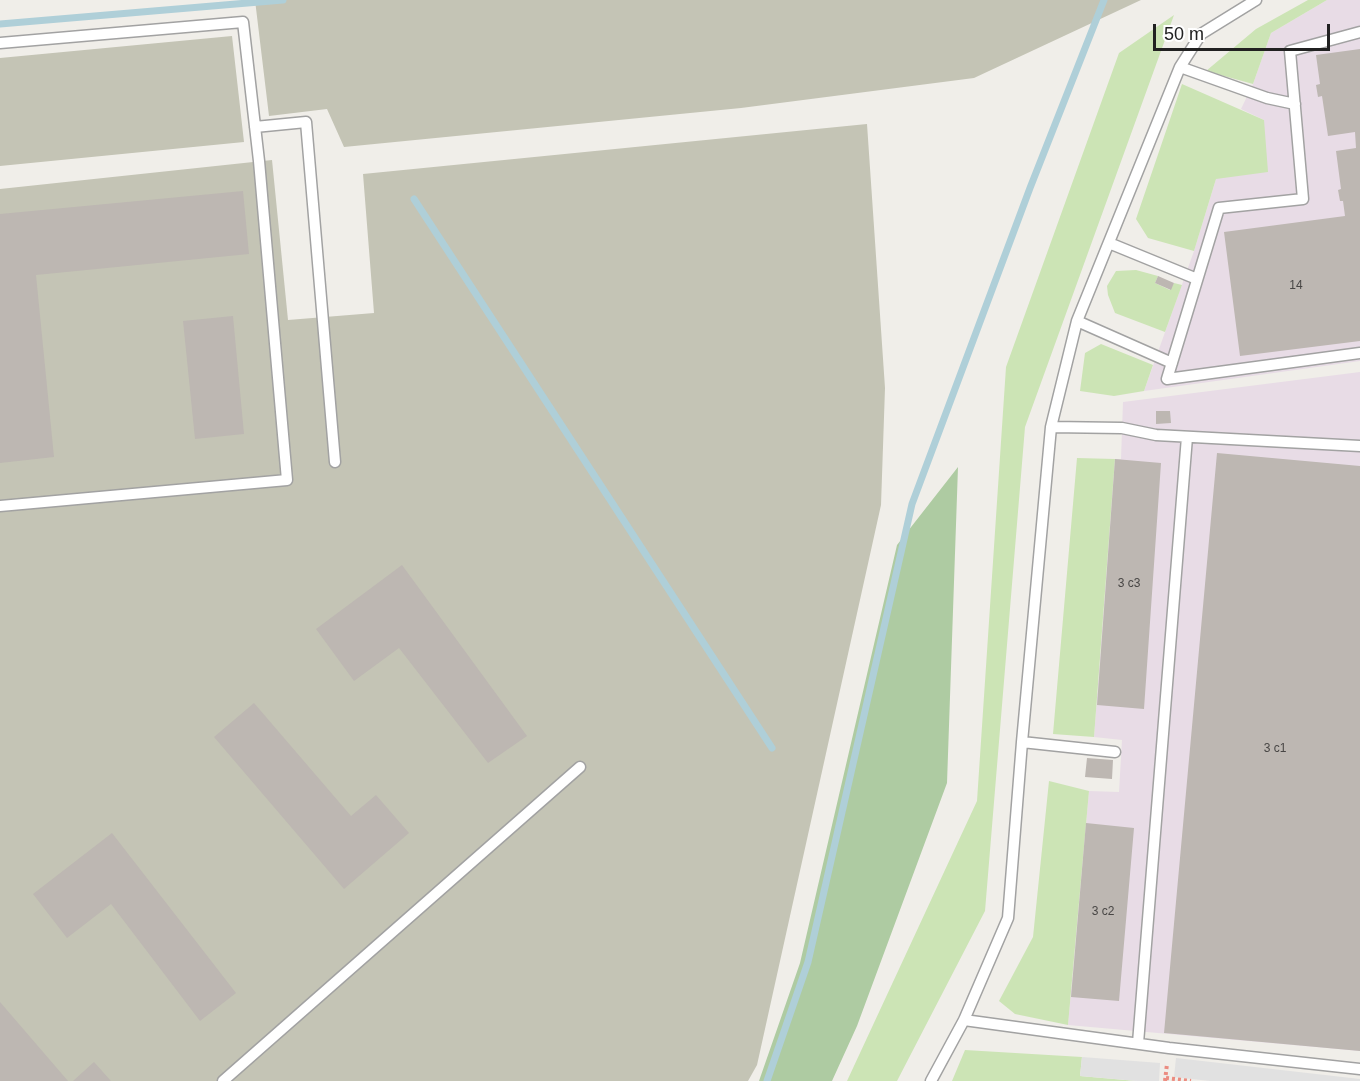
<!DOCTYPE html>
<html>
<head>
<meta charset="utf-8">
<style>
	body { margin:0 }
	#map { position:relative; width:1360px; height:1081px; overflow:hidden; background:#f0eee9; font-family:Helvetica,sans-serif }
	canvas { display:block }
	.scale { position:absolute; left:1153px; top:24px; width:177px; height:27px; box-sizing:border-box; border:3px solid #212121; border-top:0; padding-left:8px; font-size:18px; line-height:21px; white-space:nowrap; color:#212121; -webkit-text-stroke:4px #fff; paint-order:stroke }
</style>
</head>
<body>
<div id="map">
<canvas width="1360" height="1081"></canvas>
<div class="scale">50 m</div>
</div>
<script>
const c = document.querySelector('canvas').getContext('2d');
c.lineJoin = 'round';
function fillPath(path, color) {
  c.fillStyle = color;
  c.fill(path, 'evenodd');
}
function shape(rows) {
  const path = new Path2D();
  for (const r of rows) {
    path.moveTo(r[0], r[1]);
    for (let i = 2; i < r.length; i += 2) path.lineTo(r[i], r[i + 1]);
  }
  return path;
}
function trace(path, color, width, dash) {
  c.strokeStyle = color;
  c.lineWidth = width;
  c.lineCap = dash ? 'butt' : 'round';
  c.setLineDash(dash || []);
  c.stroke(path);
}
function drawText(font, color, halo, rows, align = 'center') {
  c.font = font + ' Helvetica,sans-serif';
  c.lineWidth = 4.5;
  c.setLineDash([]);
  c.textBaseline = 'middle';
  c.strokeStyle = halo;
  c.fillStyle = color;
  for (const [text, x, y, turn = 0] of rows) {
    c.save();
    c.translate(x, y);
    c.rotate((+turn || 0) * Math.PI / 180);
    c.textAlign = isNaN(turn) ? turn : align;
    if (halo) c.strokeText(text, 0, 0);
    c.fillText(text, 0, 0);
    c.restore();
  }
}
fillPath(shape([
	[1327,0,1360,0,1360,361,1144,391,1194,251,1216,179,1264,120,1241,109,1253,84,1271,33],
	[1360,372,1360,1051,1068,1025,1089,791,1119,792,1122,740,1094,737,1115,459,1121,459,1123,402]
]), '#e8dce6');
fillPath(shape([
	[255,0,1141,0,974,78,741,108,344,147,327,109,269,116],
	[232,36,244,142,0,166,0,58],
	[867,124,885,388,881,505,757,1065,748,1081,0,1081,0,189,272,160,288,320,374,313,363,174]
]), '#c4c4b5');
fillPath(shape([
	[1308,0,1327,0,1271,33,1253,84,1206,71,1256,29],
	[1174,15,1025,427,985,911,897,1081,847,1081,977,801,1006,367,1119,53],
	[1182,84,1264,120,1268,172,1216,179,1194,251,1148,238,1136,219],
	[1136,270,1158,276,1155,283,1170,290,1174,283,1182,285,1165,332,1115,313,1108,295,1107,286,1116,271],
	[1101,344,1153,365,1144,391,1114,396,1080,391,1085,353],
	[1077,458,1115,459,1094,737,1053,734],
	[1049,781,1089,791,1068,1025,1015,1014,999,1001,1033,937],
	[965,1050,1082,1057,1080,1076,1137,1081,952,1081]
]), '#cce4b5');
fillPath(shape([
	[958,467,947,783,857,1026,832,1081,759,1081,800,963,897,545]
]), '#aecba2');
fillPath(shape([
	[1082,1057,1160,1063,1159,1081,1137,1081,1080,1076],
	[1176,1058,1360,1079,1360,1081,1210,1081,1174,1077]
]), '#e1e1e1');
trace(shape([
	[0,24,283,0],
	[414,199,772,748],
	[767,1081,808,962,912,504,1030,188,1104,0]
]), '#afcfd8', 7);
fillPath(shape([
	[1360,49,1360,341,1240,356,1224,232,1345,216,1343,201,1340,201,1338,190,1341,189,1336,151,1356,148,1355,132,1328,136,1322,96,1318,97,1316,85,1320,84,1316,55],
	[243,191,249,254,36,275,54,457,0,463,0,214],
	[1158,276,1174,283,1171,290,1155,283],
	[233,316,244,434,195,439,183,321],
	[1156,411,1170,411,1171,423,1156,424],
	[1217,453,1360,466,1360,1051,1164,1033],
	[1115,459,1161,463,1144,709,1097,705],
	[402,565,527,736,488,763,399,648,354,681,316,629],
	[254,703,351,816,376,795,409,833,344,889,214,737],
	[1087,758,1113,760,1112,779,1085,777],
	[1086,823,1134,828,1119,1001,1071,997],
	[112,833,236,993,200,1021,111,904,67,938,33,894],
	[0,1002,68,1081,0,1081],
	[94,1062,111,1081,73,1081]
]), '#bdb7b2');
const service = shape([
	[1360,32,1290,51,1303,199,1219,208,1167,379,1360,353],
	[0,43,243,22,259,161,287,480,0,506],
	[1180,67,1267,98,1295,104],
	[255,127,306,122,335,462],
	[1109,243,1197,279],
	[1077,321,1172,363],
	[1051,427,1122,428,1156,435,1360,446],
	[1022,742,1115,752],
	[964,1020,1169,1048,1360,1069],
	[1138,1043,1187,437],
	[223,1081,580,767],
	[931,1081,964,1020,1008,918,1022,742,1051,427,1077,321,1180,67,1201,34,1256,0]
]);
trace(service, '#a2a2a2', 13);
trace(shape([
	[1166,1078,1191,1081],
	[1165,1081,1167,1064]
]), '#eb8c80', 4, [3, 3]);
trace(service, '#fff', 10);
drawText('12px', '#484645', null, [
	["14",1296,286],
	["3 с3",1129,584],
	["3 с1",1275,749],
	["3 с2",1103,912]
]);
</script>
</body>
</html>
